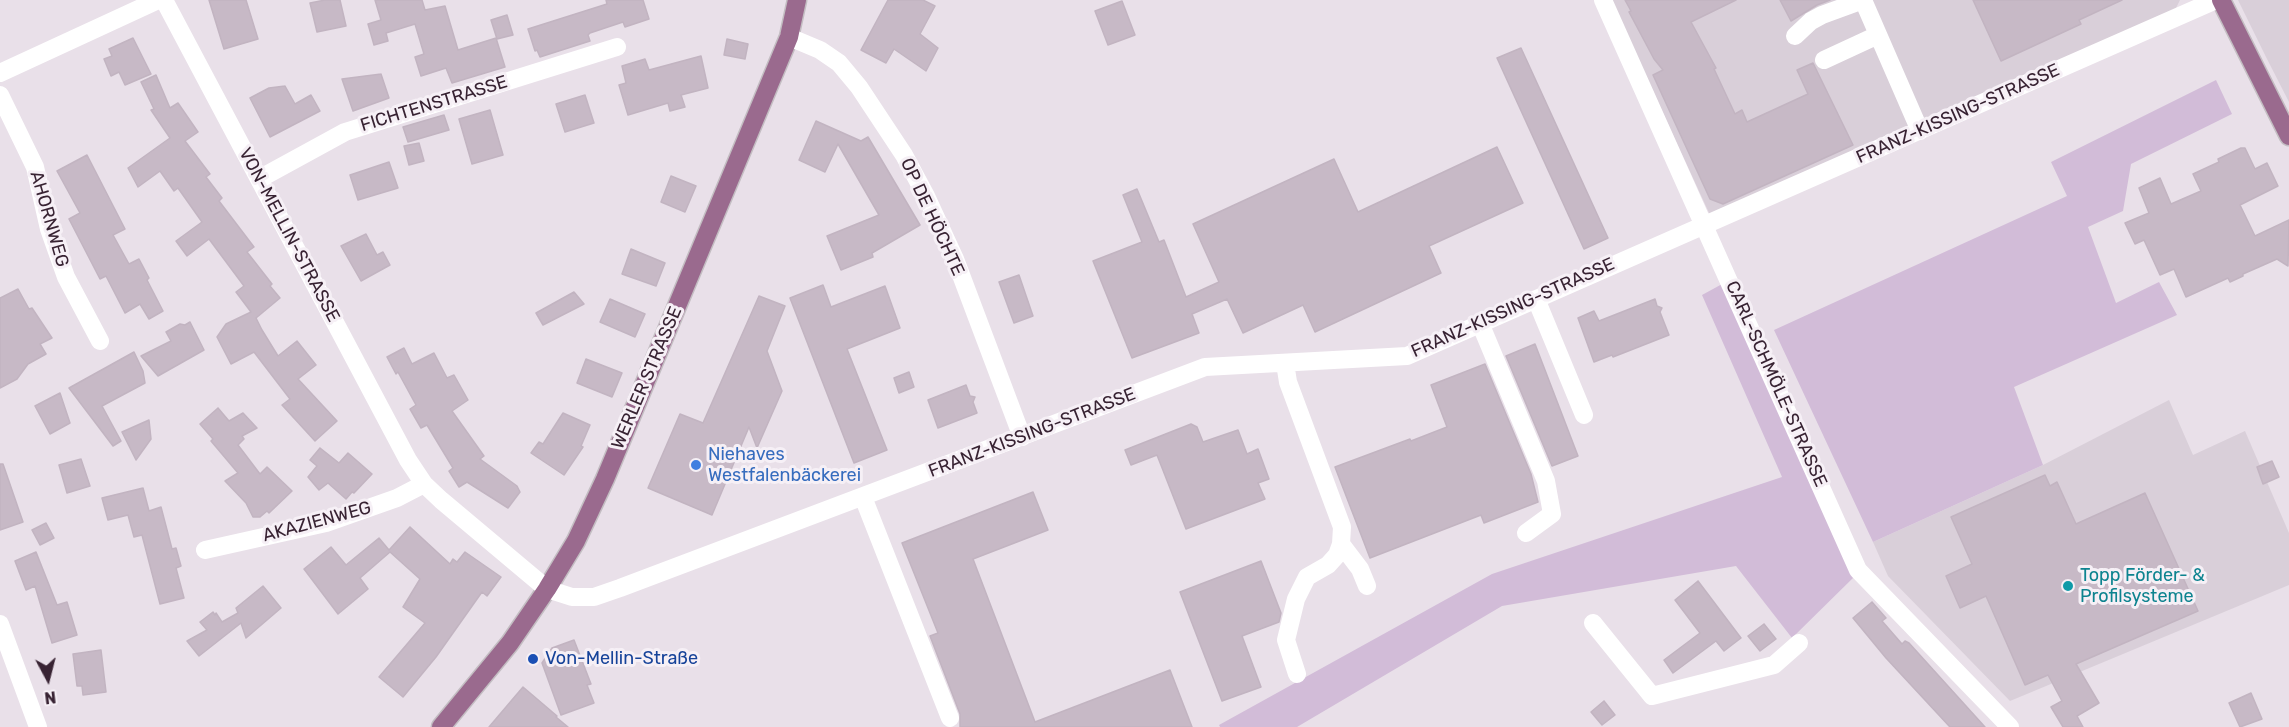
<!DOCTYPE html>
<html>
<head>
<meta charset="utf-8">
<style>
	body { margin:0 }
	#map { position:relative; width:2289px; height:727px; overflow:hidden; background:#e9e0e9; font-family:Rubik,sans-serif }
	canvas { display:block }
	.north { position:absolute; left:18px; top:649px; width:60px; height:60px; -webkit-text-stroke:4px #f6f0f6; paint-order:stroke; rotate:173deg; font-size:16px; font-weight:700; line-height:24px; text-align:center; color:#382333 }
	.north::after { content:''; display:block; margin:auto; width:21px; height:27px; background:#382333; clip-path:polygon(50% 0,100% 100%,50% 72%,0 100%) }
</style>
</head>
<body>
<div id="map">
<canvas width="2289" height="727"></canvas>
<div class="north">N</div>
</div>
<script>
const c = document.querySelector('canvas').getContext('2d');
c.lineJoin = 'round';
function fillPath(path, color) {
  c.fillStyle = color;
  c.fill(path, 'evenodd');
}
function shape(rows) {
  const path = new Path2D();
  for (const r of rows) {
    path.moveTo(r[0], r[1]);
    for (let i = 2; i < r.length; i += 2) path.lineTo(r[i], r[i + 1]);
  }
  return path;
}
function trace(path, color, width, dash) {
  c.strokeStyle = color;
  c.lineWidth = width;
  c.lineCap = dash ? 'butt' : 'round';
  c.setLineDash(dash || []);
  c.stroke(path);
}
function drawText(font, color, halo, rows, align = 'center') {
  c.font = font + ' Rubik,sans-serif';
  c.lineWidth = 6;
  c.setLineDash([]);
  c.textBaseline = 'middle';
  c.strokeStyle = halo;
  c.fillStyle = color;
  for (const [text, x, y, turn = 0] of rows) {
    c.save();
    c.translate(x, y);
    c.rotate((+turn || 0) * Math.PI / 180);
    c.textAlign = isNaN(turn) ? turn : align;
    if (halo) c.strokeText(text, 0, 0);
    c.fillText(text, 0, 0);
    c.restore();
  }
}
fillPath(shape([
	[1611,0,2180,0,2174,12,1710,215],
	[2238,0,2289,0,2289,102,2266,57],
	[2169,400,2193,455,2245,431,2289,533,2289,585,2010,701,1888,576,1873,542,2043,465]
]), '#d9cfd9');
fillPath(shape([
	[2216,80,2232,114,2131,164,2123,211,2088,227,2116,303,2159,282,2177,315,2014,387,2043,465,1873,542,1774,330,2067,196,2051,162],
	[1724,283,1853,578,1792,638,1736,566,1502,606,1297,727,1220,727,1219,725,1492,574,1782,477,1702,295]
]), '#d2bcd8');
const building = shape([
	[209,0,246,0,258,39,224,49,209,0],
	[325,0,340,0,346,26,317,32,310,3,325,0],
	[375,0,422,0,425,10,445,6,458,50,496,38,505,67,452,83,446,68,421,76,415,57,424,54,415,24,386,33,388,41,374,45,368,24,381,20,375,0],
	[606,0,643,0,649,19,625,27,623,22,590,33,588,35,590,41,540,57,537,50,535,51,528,29,607,4,606,0],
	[888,0,923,0,935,6,920,34,938,48,926,71,894,49,886,63,861,50,888,0],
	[1625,0,1736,0,1691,22,1716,68,1714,69,1735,114,1742,110,1747,122,1808,94,1797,70,1813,63,1853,145,1723,204,1710,199,1653,75,1663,70,1654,59,1629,12,1631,11,1625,0],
	[1780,0,1830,0,1817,5,1791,21,1780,0],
	[1973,0,2122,0,2079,20,2081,24,2001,61,1973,0],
	[1122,1,1135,35,1108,45,1095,11,1122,1],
	[507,15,513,35,497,39,491,20,507,15],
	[133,38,151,74,125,85,119,72,111,76,104,59,112,56,109,49,133,38],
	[727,39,748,44,745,59,724,55,727,39],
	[1521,48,1608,238,1584,249,1497,58,1521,48],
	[701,56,708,88,681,95,685,107,670,111,668,103,628,115,619,85,626,83,622,66,645,59,649,70,701,56],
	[381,74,389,98,353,111,342,79,381,74],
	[156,75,170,108,178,103,198,132,185,141,210,174,206,177,222,198,219,201,254,247,247,252,272,284,270,286,280,298,256,318,262,330,278,356,297,341,316,365,298,379,337,421,315,441,282,405,290,399,254,352,231,364,217,337,226,324,251,312,236,292,244,286,209,239,187,256,176,241,202,222,178,188,174,191,160,171,138,187,128,168,170,138,151,110,154,109,141,82,156,75],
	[285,86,295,104,311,95,320,111,270,137,250,98,269,88,285,86],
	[585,95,594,123,565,132,556,104,585,95],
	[490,110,503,155,472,164,459,119,490,110],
	[444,115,449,130,408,142,403,127,444,115],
	[816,121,861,141,868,137,920,225,872,253,873,257,841,270,827,236,879,215,838,144,825,172,799,160,816,121],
	[419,143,424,161,409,165,404,146,419,143],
	[1497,147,1523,203,1429,246,1441,273,1315,332,1303,305,1243,333,1227,299,1192,314,1199,333,1132,358,1093,261,1142,242,1123,195,1137,189,1159,242,1164,240,1186,297,1219,282,1193,224,1334,159,1358,212,1497,147],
	[2241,148,2245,148,2255,169,2267,163,2278,186,2240,205,2255,236,2289,220,2288,266,2277,259,2243,274,2243,276,2230,282,2228,278,2186,297,2174,269,2160,275,2144,240,2135,244,2125,223,2149,213,2139,188,2160,178,2171,204,2201,191,2193,174,2219,162,2218,159,2241,148],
	[87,155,125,229,113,235,129,264,139,259,149,278,147,280,163,311,149,319,140,304,125,313,106,276,100,279,69,219,80,213,57,171,87,155],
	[389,162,398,188,358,200,350,175,389,162],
	[671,176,696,186,685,212,661,202,671,176],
	[366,234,377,255,383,252,390,265,361,281,341,246,366,234],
	[631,249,665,263,656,286,622,274,631,249],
	[1019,275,1033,316,1014,323,999,282,1019,275],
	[823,285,831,307,885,286,900,328,847,349,887,450,854,463,790,298,823,285],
	[18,289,29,309,32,308,52,338,40,344,46,354,28,364,17,379,0,388,0,298,18,289],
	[574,292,584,304,543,325,536,313,574,292],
	[759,296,785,306,767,351,782,391,757,448,749,427,712,515,648,488,680,414,703,423,759,296],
	[610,299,645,314,635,337,600,322,610,299],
	[1655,299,1657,306,1662,308,1660,312,1669,335,1613,357,1612,355,1594,362,1578,318,1594,311,1599,321,1655,299],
	[190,322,204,350,158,376,141,356,171,341,166,332,180,324,185,325,190,322],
	[1535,344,1578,456,1552,466,1506,356,1535,344],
	[404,348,412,364,434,353,447,378,454,375,468,400,452,411,484,456,480,459,517,486,520,492,508,508,467,482,459,487,449,471,453,468,427,425,421,428,410,409,416,405,398,372,396,374,387,357,404,348],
	[134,352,143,371,145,383,102,406,121,441,113,446,69,388,134,352],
	[586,359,622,373,612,397,577,383,586,359],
	[1485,364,1531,474,1538,502,1484,523,1481,515,1370,558,1335,467,1410,439,1411,441,1447,427,1431,385,1485,364],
	[909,372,914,387,899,393,894,378,909,372],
	[966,385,970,396,975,397,973,402,977,413,938,428,928,400,966,385],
	[60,393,70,423,50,434,35,406,60,393],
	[218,408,229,421,243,413,257,428,242,436,244,439,238,445,260,474,267,467,292,491,269,513,267,511,260,517,253,517,246,503,225,481,238,473,211,441,213,439,200,424,218,408],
	[563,413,590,425,581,446,583,447,564,475,531,453,539,442,543,444,563,413],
	[149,420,151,439,136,460,122,432,149,420],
	[1191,424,1197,427,1203,442,1238,430,1247,454,1258,449,1269,479,1258,483,1265,499,1186,529,1157,455,1131,465,1125,450,1191,424],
	[320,448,339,463,348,453,372,474,354,493,352,492,346,499,328,483,319,490,308,477,317,466,310,460,320,448],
	[81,459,90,486,67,493,59,465,81,459],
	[2272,461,2279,477,2263,484,2257,467,2272,461],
	[0,464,3,464,23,522,0,530,0,464],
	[2045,475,2050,486,2057,482,2076,524,2145,493,2198,611,2076,664,2099,703,2077,716,2083,727,2063,727,2051,707,2062,701,2048,675,2025,685,1986,596,1960,608,1946,576,1972,564,1951,517,2045,475],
	[143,488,149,511,161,507,172,549,176,548,181,566,176,568,184,598,160,604,142,535,134,537,128,515,108,520,102,498,143,488],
	[1033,492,1048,530,973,559,1035,722,1170,670,1192,727,960,727,960,714,930,636,938,633,902,543,1033,492],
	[46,523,54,538,40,545,32,530,46,523],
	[410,527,450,564,453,559,457,562,465,552,501,577,487,596,482,592,436,657,403,697,379,677,425,623,403,607,420,579,390,552,360,578,368,589,338,614,304,569,331,547,346,565,379,538,389,550,410,527],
	[36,552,57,605,67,602,77,635,52,643,35,586,26,590,15,561,36,552],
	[1261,561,1281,613,1279,622,1242,636,1261,687,1222,701,1180,592,1261,561],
	[1698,581,1741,638,1724,651,1716,641,1673,673,1664,660,1700,633,1675,600,1698,581],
	[263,586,281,608,246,638,241,623,199,656,187,641,207,630,200,622,213,612,215,615,216,613,222,622,238,613,236,608,263,586],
	[1872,602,1886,618,1882,621,1902,644,1905,641,1909,643,1985,727,1950,727,1886,658,1853,618,1872,602],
	[1764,624,1776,639,1760,651,1748,636,1764,624],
	[574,640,591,684,587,685,594,703,561,715,542,663,552,648,574,640],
	[101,650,106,692,83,695,82,686,77,686,73,654,101,650],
	[523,687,557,716,556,717,568,727,489,727,523,687],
	[2251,693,2262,719,2240,727,2229,703,2251,693],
	[1604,701,1615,715,1602,725,1591,712,1604,701]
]);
fillPath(building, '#c7b9c6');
trace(building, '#c2b4c1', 1.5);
const major = shape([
	[2221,0,2289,136],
	[441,727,510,643,547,589,576,541,605,479,789,37,797,0]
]);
trace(major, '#c3bdc2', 21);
trace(shape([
	[164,0,408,460,424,484,441,500,547,589,572,597,594,597,620,588,1205,367,1407,356,2216,0],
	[1603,0,1858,570,2010,727],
	[1863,0,1920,131],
	[1795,36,1811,21,1822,15,1863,0],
	[789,37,820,50,839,63,859,87,904,155,926,196,955,259,1022,437],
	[1824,60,1878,35],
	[0,73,158,0],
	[0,95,35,167,49,229,66,277,100,341],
	[259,179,345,132,617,47],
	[1536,299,1584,415],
	[1480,323,1546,481,1552,514,1526,533],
	[1285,363,1288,382,1342,527,1341,544,1337,555,1328,565,1307,577,1296,599,1286,640,1297,674],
	[863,497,950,718],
	[1341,544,1360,569,1367,586],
	[205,550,326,523,397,498,424,484],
	[1593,623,1652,696,1774,665,1799,643],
	[0,624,38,727]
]), '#fff', 18);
trace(major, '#9a6a8e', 18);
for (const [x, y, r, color] of [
	[696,465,6,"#3f7fe0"],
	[2068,586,6,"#0f9aa8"],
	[533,659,6,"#1a4fb4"]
]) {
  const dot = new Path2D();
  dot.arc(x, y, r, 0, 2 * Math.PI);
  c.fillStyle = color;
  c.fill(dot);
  trace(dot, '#f6f0f6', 2);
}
drawText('18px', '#382333', '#f6f0f6', [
	["FICHTENSTRASSE",434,104,-17],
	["FRANZ-KISSING-STRASSE",1958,114,-24],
	["OP DE HÖCHTE",932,217,65],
	["AHORNWEG",49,219,74],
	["VON-MELLIN-STRASSE",289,235,62],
	["FRANZ-KISSING-STRASSE",1513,308,-24],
	["WERLER STRASSE",647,378,-67],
	["CARL-SCHMÖLE-STRASSE",1776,384,66],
	["FRANZ-KISSING-STRASSE",1032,433,-21],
	["AKAZIENWEG",317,522,-15]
]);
drawText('18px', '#366cbe', '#f6f0f6', [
	["Niehaves",708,455],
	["Westfalenbäckerei",708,476]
], 'left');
drawText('18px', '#0d838f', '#f6f0f6', [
	["Topp Förder- &",2080,576],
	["Profilsysteme",2080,597]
], 'left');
drawText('18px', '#164399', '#f6f0f6', [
	["Von-Mellin-Straße",545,659]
], 'left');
</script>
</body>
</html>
